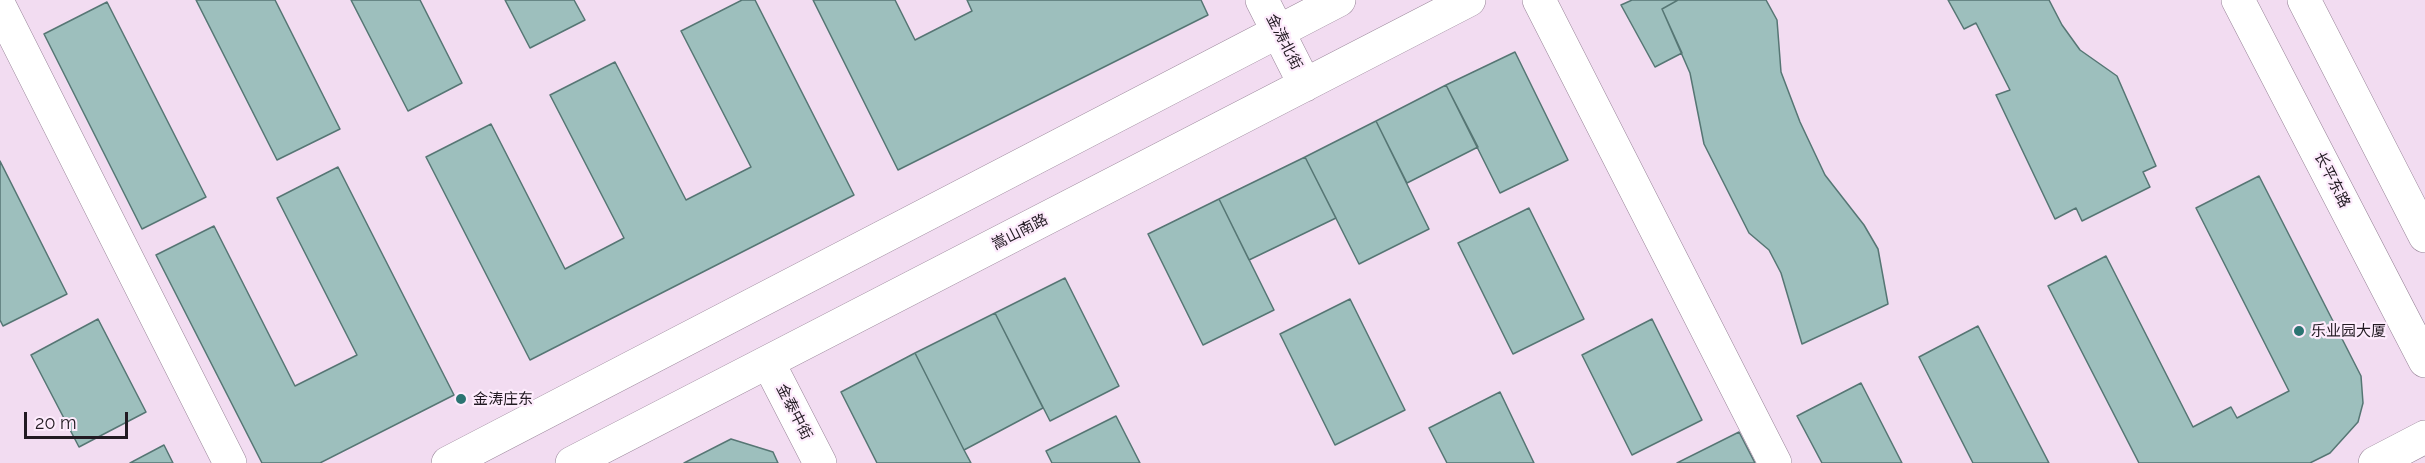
<!DOCTYPE html>
<html>
<head>
<meta charset="utf-8">
<style>
	body { margin:0 }
	#map { position:relative; width:2425px; height:463px; overflow:hidden; background:#f2dcf1; font-family:Raleway,sans-serif }
	canvas { display:block }
	.scale { position:absolute; left:24px; top:412px; width:104px; height:27px; box-sizing:border-box; border:3px solid #221a22; border-top:0; padding-left:8px; font-size:18px; line-height:21px; white-space:nowrap; color:#221a22; -webkit-text-stroke:4px #fdebfc; paint-order:stroke }
</style>
</head>
<body>
<div id="map">
<canvas width="2425" height="463"></canvas>
<div class="scale">20 m</div>
</div>
<script>
const c = document.querySelector('canvas').getContext('2d');
c.lineJoin = 'round';
function fillPath(path, color) {
  c.fillStyle = color;
  c.fill(path, 'evenodd');
}
function shape(rows) {
  const path = new Path2D();
  for (const r of rows) {
    path.moveTo(r[0], r[1]);
    for (let i = 2; i < r.length; i += 2) path.lineTo(r[i], r[i + 1]);
  }
  return path;
}
function trace(path, color, width, dash) {
  c.strokeStyle = color;
  c.lineWidth = width;
  c.lineCap = dash ? 'butt' : 'round';
  c.setLineDash(dash || []);
  c.stroke(path);
}
function drawText(font, color, halo, rows, align = 'center') {
  c.font = font + ' Raleway,"Noto Sans SC",sans-serif';
  c.lineWidth = 4.5;
  c.setLineDash([]);
  c.textBaseline = 'middle';
  c.strokeStyle = halo;
  c.fillStyle = color;
  for (const [text, x, y, turn = 0] of rows) {
    c.save();
    c.translate(x, y);
    c.rotate((+turn || 0) * Math.PI / 180);
    c.textAlign = isNaN(turn) ? turn : align;
    if (halo) c.strokeText(text, 0, 0);
    c.fillText(text, 0, 0);
    c.restore();
  }
}
const building = shape([
	[196,0,275,0,340,129,277,160,196,0],
	[351,0,420,0,462,83,408,111,351,0],
	[505,0,574,0,585,20,530,48,505,0],
	[742,0,755,0,854,195,530,360,426,157,491,124,565,269,624,238,550,95,615,62,686,200,751,167,681,31,742,0],
	[813,0,895,0,915,40,972,11,967,0,1201,0,1208,15,898,170,813,0],
	[1632,0,1678,0,1662,9,1682,53,1655,67,1621,5,1632,0],
	[1678,0,1766,0,1777,20,1781,72,1800,122,1825,175,1864,225,1878,249,1888,304,1802,344,1781,273,1769,250,1749,233,1704,144,1690,73,1662,9,1678,0],
	[1948,0,2049,0,2062,25,2080,50,2117,76,2156,166,2143,172,2150,187,2082,221,2076,208,2055,219,1996,95,2010,90,1976,23,1964,29,1948,0],
	[107,2,206,197,142,229,44,34,107,2],
	[1515,52,1568,160,1500,193,1446,85,1515,52],
	[1446,85,1478,147,1407,183,1376,121,1446,85],
	[1376,121,1429,229,1359,264,1305,157,1376,121],
	[1305,157,1336,218,1249,260,1219,199,1305,157],
	[0,161,67,294,3,326,0,320,0,161],
	[338,167,454,395,320,463,262,463,156,255,214,226,295,386,357,355,277,198,338,167],
	[2259,176,2361,376,2363,403,2358,422,2330,453,2310,463,2139,463,2048,286,2106,256,2193,427,2231,407,2237,418,2289,391,2196,208,2259,176],
	[1219,199,1274,310,1203,345,1148,234,1219,199],
	[1529,208,1584,319,1513,354,1458,243,1529,208],
	[1065,278,1119,386,1050,421,995,313,1065,278],
	[1350,299,1405,410,1335,445,1280,334,1350,299],
	[995,313,1043,408,964,450,915,353,995,313],
	[98,319,146,412,79,447,31,355,98,319],
	[1652,319,1702,420,1632,455,1582,355,1652,319],
	[1978,326,2049,463,1973,463,1919,357,1978,326],
	[915,353,964,450,971,463,877,463,841,392,915,353],
	[1861,383,1902,463,1822,463,1797,416,1861,383],
	[1500,392,1534,463,1447,463,1429,428,1500,392],
	[1116,416,1140,463,1052,463,1046,451,1116,416],
	[1739,432,1755,463,1677,463,1739,432],
	[731,439,773,452,778,463,684,463,731,439],
	[164,445,173,463,130,463,164,445]
]);
fillPath(building, '#9dbfbd');
trace(building, '#567674', 1.5);
const minor = shape([
	[1262,0,1305,85],
	[1539,0,1775,463],
	[2238,0,2425,361],
	[2304,0,2425,236],
	[0,7,230,463],
	[768,362,820,463],
	[448,463,1339,0],
	[572,463,1469,0],
	[2375,463,2425,437]
]);
trace(minor, '#978397', 34);
trace(minor, '#fff', 33);
for (const [x, y, r, color] of [
	[2299,331,6,"#2b7472"],
	[461,399,6,"#2b7472"]
]) {
  const dot = new Path2D();
  dot.arc(x, y, r, 0, 2 * Math.PI);
  c.fillStyle = color;
  c.fill(dot);
  trace(dot, '#fdebfc', 2);
}
drawText('15px', '#221a22', '#fdebfc', [
	["金涛北街",1284,42,63],
	["长平东路",2332,180,63],
	["嵩山南路",1020,232,-27],
	["金泰中街",794,412,63]
]);
drawText('15px', '#221a22', '#fdebfc', [
	["乐业园大厦",2311,331],
	["金涛庄东",473,399]
], 'left');
</script>
</body>
</html>
